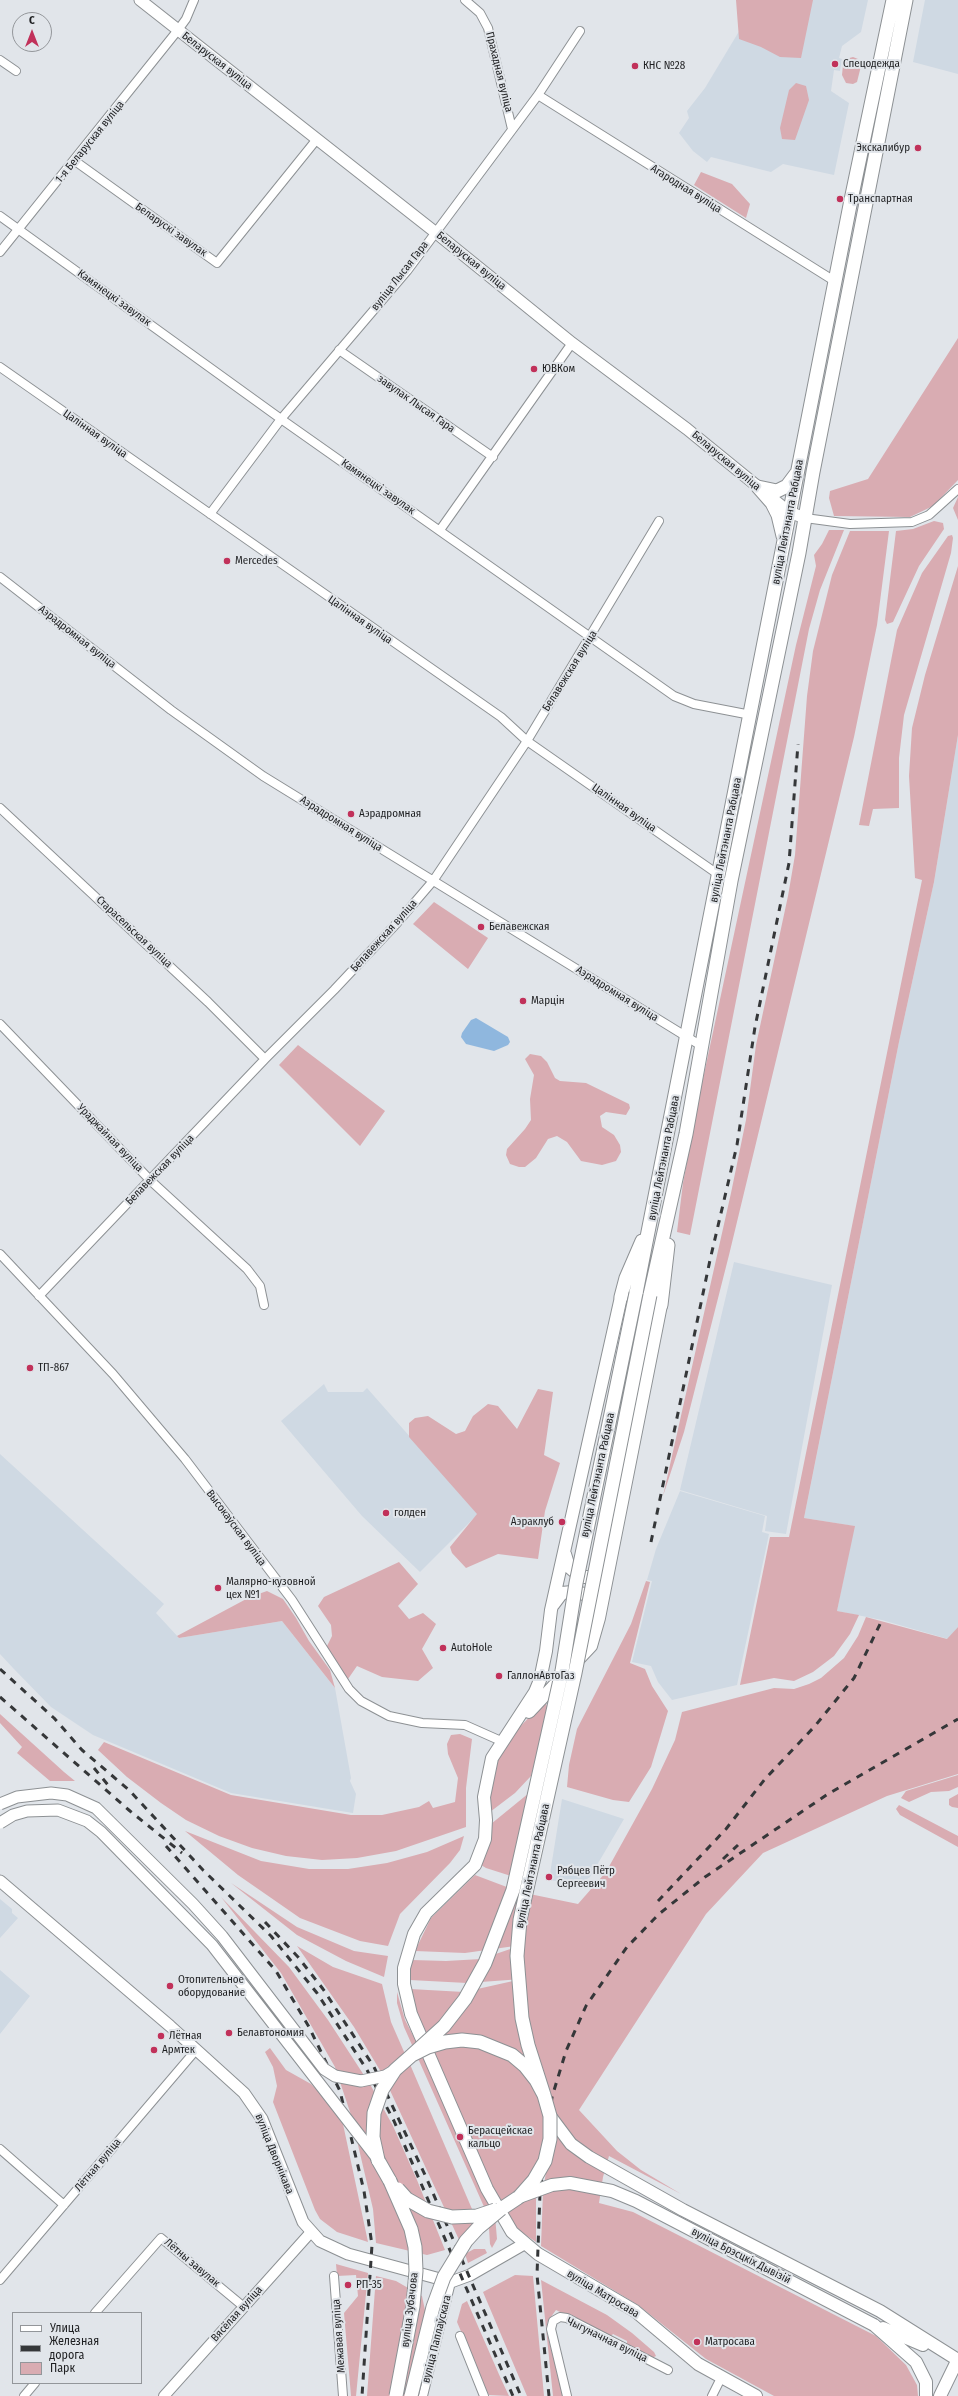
<!DOCTYPE html>
<html>
<head>
<meta charset="utf-8">
<style>
	body { margin:0 }
	#map { position:relative; width:958px; height:2396px; overflow:hidden; background:#e1e5ea; font-family:"Fira Sans Condensed",sans-serif }
	canvas { display:block }
	.legend { position:absolute; left:12px; top:2312px; width:130px; height:72px; box-sizing:border-box; background:#e1e5ea; border:1px solid #93969a; margin:0; padding:5px 7px; list-style:none; font-size:12px; color:#1e1f21 }
	.legend li { display:flex; align-items:center; gap:8px; height:20px }
	.legend b { width:20px; border:1px solid #93969a }
	.north { position:absolute; left:12px; top:12px; width:40px; height:40px; box-sizing:border-box; background:#e1e5ea; border:1px solid #93969a; border-radius:50%; rotate:0deg; font-size:11px; font-weight:700; line-height:16px; text-align:center; color:#1e1f21 }
	.north::after { content:''; display:block; margin:auto; width:14px; height:18px; background:#c1315a; clip-path:polygon(50% 0,100% 100%,50% 72%,0 100%) }
</style>
</head>
<body>
<div id="map">
<canvas width="958" height="2396"></canvas>
<ul class="legend">
<li><b style="height:5px;background:#fff"></b>Улица</li>
<li><b style="height:5px;background:#353739"></b>Железная дорога</li>
<li><b style="height:11px;background:#d9acb2"></b>Парк</li>
</ul>
<div class="north">С</div>
</div>
<script>
const c = document.querySelector('canvas').getContext('2d');
c.lineJoin = 'round';
function fillPath(path, color) {
  c.fillStyle = color;
  c.fill(path, 'evenodd');
}
function shape(rows) {
  const path = new Path2D();
  for (const r of rows) {
    path.moveTo(r[0], r[1]);
    for (let i = 2; i < r.length; i += 2) path.lineTo(r[i], r[i + 1]);
  }
  return path;
}
function trace(path, color, width, dash) {
  c.strokeStyle = color;
  c.lineWidth = width;
  c.lineCap = dash ? 'butt' : 'round';
  c.setLineDash(dash || []);
  c.stroke(path);
}
function drawText(font, color, halo, rows, align = 'center') {
  c.font = font + ' "Fira Sans Condensed",sans-serif';
  c.lineWidth = 4;
  c.setLineDash([]);
  c.textBaseline = 'middle';
  c.strokeStyle = halo;
  c.fillStyle = color;
  for (const [text, x, y, turn = 0] of rows) {
    c.save();
    c.translate(x, y);
    c.rotate((+turn || 0) * Math.PI / 180);
    c.textAlign = isNaN(turn) ? turn : align;
    if (halo) c.strokeText(text, 0, 0);
    c.fillText(text, 0, 0);
    c.restore();
  }
}
fillPath(shape([
	[770,0,868,0,861,32,842,46,839,58,842,59,840,71,834,70,831,91,849,103,834,175,783,164,771,172,711,157,707,162,693,151,679,133,689,118,687,111,705,88,744,23],
	[925,0,958,0,958,74,913,62],
	[958,735,958,1627,948,1639,882,1620,837,1611,854,1526,804,1518,899,1042,934,882],
	[734,1262,832,1285,786,1534,765,1531,767,1516,680,1490],
	[324,1384,328,1392,363,1392,367,1388,478,1514,420,1572,362,1516,281,1421],
	[0,1454,164,1604,156,1613,179,1638,282,1621,335,1688,351,1778,350,1781,356,1794,353,1813,231,1793,93,1735,51,1707,13,1668,0,1654],
	[680,1491,765,1516,762,1532,769,1534,737,1685,672,1700,658,1682,651,1666,632,1662,652,1581,647,1580,656,1549],
	[562,1799,624,1819,590,1877,579,1884,549,1880],
	[0,1899,12,1909,12,1913,18,1918,0,1938],
	[0,1970,30,1996,0,2034]
]), '#cfd9e3');
fillPath(shape([
	[736,0,813,0,801,58,780,57,761,47,739,39],
	[853,57,858,59,861,66,857,82,853,84,846,83,842,75,843,65,846,59],
	[796,83,806,86,809,100,795,140,782,139,780,128,789,90],
	[701,172,732,184,750,204,746,218,694,185],
	[958,338,958,480,933,506,910,517,834,516,829,498,830,491,868,479],
	[958,497,958,520,953,508],
	[934,521,943,523,944,529,919,566,893,622,887,624,885,620,896,531,913,529],
	[829,530,844,530,820,590,809,629,690,1235,677,1232,683,1183,701,1088,796,645,816,566,814,555,822,544],
	[850,531,889,531,877,625,854,737,729,1255,684,1432,663,1496,731,1193,746,1120,756,1045,788,896,795,855,807,696,813,651,832,575],
	[952,535,953,538,951,553,904,715,899,758,899,808,873,809,869,826,859,825,897,630,922,573,948,536],
	[958,566,958,735,934,882,899,1042,804,1518,855,1526,837,1611,859,1615,850,1634,834,1656,813,1672,794,1681,774,1678,740,1685,770,1537,789,1537,922,880,915,878,909,776,912,728,925,675],
	[434,902,488,938,468,969,413,924],
	[298,1045,385,1111,360,1146,279,1065],
	[530,1054,541,1056,547,1062,555,1078,560,1081,586,1083,629,1104,630,1108,626,1115,606,1112,600,1116,602,1127,614,1135,620,1145,621,1152,616,1161,602,1165,581,1161,567,1142,557,1136,548,1139,536,1158,525,1167,519,1167,510,1164,506,1155,507,1149,525,1129,531,1120,530,1099,534,1075,525,1059],
	[538,1389,553,1392,544,1455,560,1463,545,1511,538,1559,498,1554,466,1568,452,1553,450,1547,477,1514,409,1437,409,1423,415,1418,428,1416,456,1434,465,1431,473,1416,488,1404,498,1406,517,1429],
	[399,1562,418,1584,398,1606,409,1619,423,1613,436,1624,422,1649,433,1668,418,1681,382,1677,357,1666,348,1679,326,1648,332,1636,331,1625,318,1606,324,1597],
	[646,1581,650,1582,630,1663,645,1669,652,1686,668,1711,651,1767,629,1802,613,1800,567,1787,569,1765,577,1729,631,1624],
	[267,1591,283,1599,296,1618,309,1641,330,1670,335,1688,282,1621,179,1638,177,1636,250,1597],
	[866,1617,947,1639,958,1627,958,1774,887,1796,763,1853,706,1914,579,2110,617,2151,641,2170,681,2194,609,2156,603,2177,599,2203,633,2212,876,2336,906,2365,917,2385,918,2396,774,2396,706,2359,638,2305,541,2246,543,2192,550,2145,536,2193,536,2242,514,2227,499,2204,415,2011,410,1989,464,1992,522,1979,467,1983,410,1980,410,1970,412,1960,446,1961,481,1959,522,1945,465,1953,415,1951,431,1918,475,1875,520,1892,578,1904,606,1872,652,1789,675,1740,682,1712,774,1688,794,1689,809,1684,821,1678,844,1658,858,1636],
	[545,1701,548,1709,531,1776,515,1793,490,1812,490,1797,497,1758,512,1735],
	[0,1714,64,1772,75,1781,50,1781,17,1753,22,1747,0,1723],
	[460,1734,472,1739,466,1788,466,1827,396,1851,357,1858,322,1860,286,1856,252,1848,219,1836,186,1820,161,1803,127,1777,98,1750,104,1742,231,1795,351,1815,382,1815,419,1807,429,1801,433,1808,455,1802,458,1778,448,1754,447,1744,451,1735],
	[958,1775,958,1787,949,1791,931,1792,909,1802,901,1798,906,1791],
	[529,1793,511,1876,486,1868,481,1865,491,1824],
	[958,1794,958,1808,952,1807,949,1805,949,1799],
	[899,1805,958,1836,958,1847,900,1815,896,1809],
	[185,1831,261,1861,309,1869,348,1869,387,1863,427,1852,464,1836,460,1850,450,1863,400,1914,388,1946,360,1941,300,1918,238,1875],
	[231,1883,297,1927,354,1951,388,1956,384,1977,346,1961,297,1935],
	[221,1897,289,1967,328,2020,371,2086,393,2126,417,2180,445,2250,427,2255,376,2243,373,2209,351,2115,335,2067,281,1973],
	[297,1946,333,1967,382,1984,391,2022,405,2054,381,2072,354,2027],
	[397,1992,405,2020,422,2053,495,2216,497,2239,492,2248,490,2244,489,2228,485,2209,404,2027,397,2003],
	[270,2048,286,2070,311,2084,320,2093,343,2124,368,2242,337,2232,320,2219,315,2210,273,2102,277,2086,273,2067,265,2052],
	[409,2062,478,2223,461,2244,388,2086],
	[474,2249,485,2249,487,2253,468,2263,465,2254],
	[336,2264,368,2273,356,2396,351,2396,344,2313,358,2296,356,2275,337,2276],
	[515,2275,533,2276,544,2396,527,2396,483,2292],
	[376,2276,396,2281,422,2296,426,2315,407,2396,367,2396],
	[541,2280,607,2315,632,2333,654,2352,656,2356,652,2358,627,2346,627,2341,613,2334,610,2337,556,2310,548,2321,546,2329,563,2396,553,2396],
	[467,2301,501,2379,509,2396,489,2395,484,2386,457,2322,462,2304]
]), '#d9acb2');
fillPath(shape([
	[476,1018,508,1037,510,1042,508,1045,494,1051,466,1044,461,1037,462,1033,471,1020]
]), '#8fb7de');
const minor = shape([
	[465,0,480,13,488,28,512,129],
	[0,60,16,71],
	[538,95,836,282],
	[75,161,217,263,317,139],
	[0,216,281,419,674,696,694,704,751,715],
	[0,252,178,30,186,19,194,0],
	[339,350,493,457],
	[0,367,501,717,527,741,719,875],
	[210,514,281,419,407,271,538,95,580,31],
	[805,518,850,524,912,522,929,515,958,489],
	[440,530,572,343],
	[0,577,171,710,263,776,700,1045],
	[0,808,208,1002,265,1059],
	[0,1024,151,1181,247,1269,260,1286,264,1305],
	[0,1254,113,1374,185,1459,292,1600,349,1689,361,1701,389,1716,422,1723,465,1725,501,1741],
	[39,1296,265,1059,334,990,397,923,433,881,527,741,659,521],
	[0,2149,64,2205],
	[334,2276,343,2396],
	[0,2280,196,2050],
	[95,2313,161,2238,244,2307],
	[460,2336,484,2396],
	[24,2396,35,2383],
	[423,2396,451,2282],
	[567,2396,551,2329,553,2321,560,2317,567,2318,668,2370],
	[712,2396,721,2378]
]);
const tertiary = shape([
	[164,2396,311,2232]
]);
const secondary = shape([
	[140,0,435,232,572,343,687,429,789,512,805,518],
	[0,1881,170,2026,244,2093,262,2119,303,2222,320,2241,348,2254,451,2282,470,2275,524,2244]
]);
const primary = shape([
	[621,1297,551,1610,546,1651,540,1680,535,1692,492,1758,484,1797,486,1820,485,1839,475,1865,426,1913,414,1934,404,1968,404,1984,411,2014,487,2189,512,2232,538,2254,635,2311,698,2364,756,2396],
	[565,1554,569,1567,576,1573,584,1577,597,1577,603,1573],
	[553,1605,562,1593,572,1592,585,1594,595,1606],
	[575,1663,591,1646,599,1618,661,1305],
	[529,1712,563,1676],
	[550,2116,571,2144,589,2157,683,2210,880,2311,958,2360],
	[874,2325,916,2362,926,2382,926,2396],
	[883,2328,923,2345],
	[940,2396,958,2359]
]);
const trunk = shape([
	[758,487,772,503,778,515,783,536],
	[758,487,777,491,787,486,796,474],
	[636,1293,851,200,893,0],
	[650,1295,686,1134,731,881,799,553,813,472,906,0],
	[621,1297,626,1278,642,1241],
	[661,1305,668,1245],
	[378,2160,390,2181],
	[501,2209,519,2197]
]);
trace(minor, '#8d9194', 10);
trace(tertiary, '#8d9194', 12);
trace(secondary, '#8d9194', 13);
trace(primary, '#8d9194', 14);
trace(trunk, '#8d9194', 15);
trace(minor, '#fff', 8);
trace(tertiary, '#fff', 10);
trace(secondary, '#fff', 11);
trace(primary, '#fff', 12);
trace(trunk, '#fff', 13);
trace(shape([
	[651,1542,710,1260,737,1145,755,1027,789,863,798,744],
	[0,1669,54,1718,82,1750,129,1790,203,1870,271,1936,317,1993,367,2070,394,2121,513,2396],
	[0,1697,130,1811,182,1853],
	[94,1768,108,1785],
	[166,1846,276,1971,309,2027,340,2091,364,2191,372,2245,362,2396],
	[723,1859,738,1845],
	[658,1901,726,1829,765,1779,815,1726,854,1678,882,1620],
	[265,1922,298,1957,323,1989,374,2067,426,2177,521,2396],
	[549,2396,537,2275,540,2193,552,2097,566,2051,586,2006,627,1947,659,1914,705,1877,828,1794,958,1719]
]), '#353739', 3, [7, 7]);
const secondaryBridge = shape([
	[0,1804,17,1797,51,1793,67,1795,96,1808,193,1904,222,1936,324,2069,335,2076,361,2081,385,2076,395,2070],
	[0,1823,13,1815,27,1811,58,1810,87,1821,101,1832,212,1945,377,2158]
]);
const primaryBridge = shape([
	[519,2197,552,2185,570,2183,612,2191,636,2201,874,2325]
]);
const trunkBridge = shape([
	[412,2055,444,2026,465,1999,485,1963,513,1890,562,1671,576,1583,636,1293],
	[544,2095,528,2045,522,2018,517,1956,520,1920,575,1673,650,1295],
	[378,2160,373,2137,374,2113,382,2090,395,2070,412,2055,428,2047,445,2042,462,2040,480,2042,512,2055,525,2066,536,2080,544,2095,550,2116,550,2139,545,2161,534,2180,519,2197],
	[390,2181,411,2229,415,2247,416,2271,413,2306,396,2396],
	[398,2189,407,2199,428,2211,452,2217,477,2216,495,2210],
	[411,2396,433,2307,444,2277,466,2241,478,2228,501,2209]
]);
trace(secondaryBridge, '#8d9194', 13, []);
trace(primaryBridge, '#8d9194', 14, []);
trace(trunkBridge, '#8d9194', 15, []);
trace(secondaryBridge, '#fff', 11);
trace(primaryBridge, '#fff', 12);
trace(trunkBridge, '#fff', 13);
for (const [x, y, r, color] of [
	[835,64,4,"#c1315a"],
	[635,66,4,"#c1315a"],
	[918,148,4,"#c1315a"],
	[840,199,4,"#c1315a"],
	[534,369,4,"#c1315a"],
	[227,561,4,"#c1315a"],
	[351,814,4,"#c1315a"],
	[481,927,4,"#c1315a"],
	[523,1001,4,"#c1315a"],
	[30,1368,4,"#c1315a"],
	[386,1513,4,"#c1315a"],
	[562,1522,4,"#c1315a"],
	[218,1588,4,"#c1315a"],
	[443,1648,4,"#c1315a"],
	[499,1676,4,"#c1315a"],
	[549,1877,4,"#c1315a"],
	[170,1986,4,"#c1315a"],
	[229,2033,4,"#c1315a"],
	[161,2036,4,"#c1315a"],
	[154,2050,4,"#c1315a"],
	[460,2137,4,"#c1315a"],
	[348,2285,4,"#c1315a"],
	[697,2342,4,"#c1315a"]
]) {
  const dot = new Path2D();
  dot.arc(x, y, r, 0, 2 * Math.PI);
  c.fillStyle = color;
  c.fill(dot);
  trace(dot, '#e1e5ea', 1.5);
}
drawText('11px', '#1e1f21', '#e1e5ea', [
	["Беларуская вуліца",217,61,38],
	["Прахадная вуліца",499,72,76],
	["1-я Беларуская вуліца",90,142,-51],
	["Агародная вуліца",686,189,32],
	["Беларускі завулак",171,230,35],
	["Беларуская вуліца",471,261,39],
	["вуліца Лысая Гара",400,276,-52],
	["Камянецкі завулак",114,298,36],
	["завулак Лысая Гара",416,404,35],
	["Цалінная вуліца",95,434,35],
	["Беларуская вуліца",726,461,40],
	["Камянецкі завулак",378,487,35],
	["вуліца Лейтэнанта Рабцава",788,522,-79],
	["Цалінная вуліца",360,620,35],
	["Аэрадромная вуліца",77,637,38],
	["Белавежская вуліца",570,671,-58],
	["Цалінная вуліца",624,808,35],
	["Аэрадромная вуліца",341,824,32],
	["вуліца Лейтэнанта Рабцава",726,840,-79],
	["Старасельская вуліца",134,932,43],
	["Белавежская вуліца",384,936,-48],
	["Аэрадромная вуліца",617,994,32],
	["Ураджайная вуліца",110,1138,46],
	["вуліца Лейтэнанта Рабцава",664,1158,-79],
	["Белавежская вуліца",160,1170,-46],
	["вуліца Лейтэнанта Рабцава",598,1475,-78],
	["Высокаўская вуліца",236,1528,53],
	["вуліца Лейтэнанта Рабцава",533,1866,-78],
	["вуліца Дворнікава",274,2154,68],
	["Лётная вуліца",98,2165,-50],
	["вуліца Брэсцкіх Дывізій",741,2256,27],
	["Лётны завулак",192,2263,40],
	["вуліца Матросава",603,2294,31],
	["вуліца Зубачова",410,2310,-83],
	["Вясёлая вуліца",237,2314,-48],
	["Межавая вуліца",339,2336,-94],
	["вуліца Паплаўскага",437,2339,-76],
	["Чыгуначная вуліца",607,2340,26]
]);
drawText('11px', '#1e1f21', '#e1e5ea', [
	["Спецодежда",843,64],
	["КНС №28",643,66],
	["Экскалибур",910,148,"right"],
	["Транспартная",848,199],
	["ЮВКом",542,369],
	["Mercedes",235,561],
	["Аэрадромная",359,814],
	["Белавежская",489,927],
	["Марцін",531,1001],
	["ТП-867",38,1368],
	["голден",394,1513],
	["Аэраклуб",554,1522,"right"],
	["Малярно-кузовной",226,1582],
	["цех №1",226,1595],
	["AutoHole",451,1648],
	["ГаллонАвтоГаз",507,1676],
	["Рябцев Пётр",557,1871],
	["Сергеевич",557,1884],
	["Отопительное",178,1980],
	["оборудование",178,1993],
	["Белавтономия",237,2033],
	["Лётная",169,2036],
	["Армтек",162,2050],
	["Берасцейскае",468,2131],
	["кальцо",468,2144],
	["РП-35",356,2285],
	["Матросава",705,2342]
], 'left');
</script>
</body>
</html>
